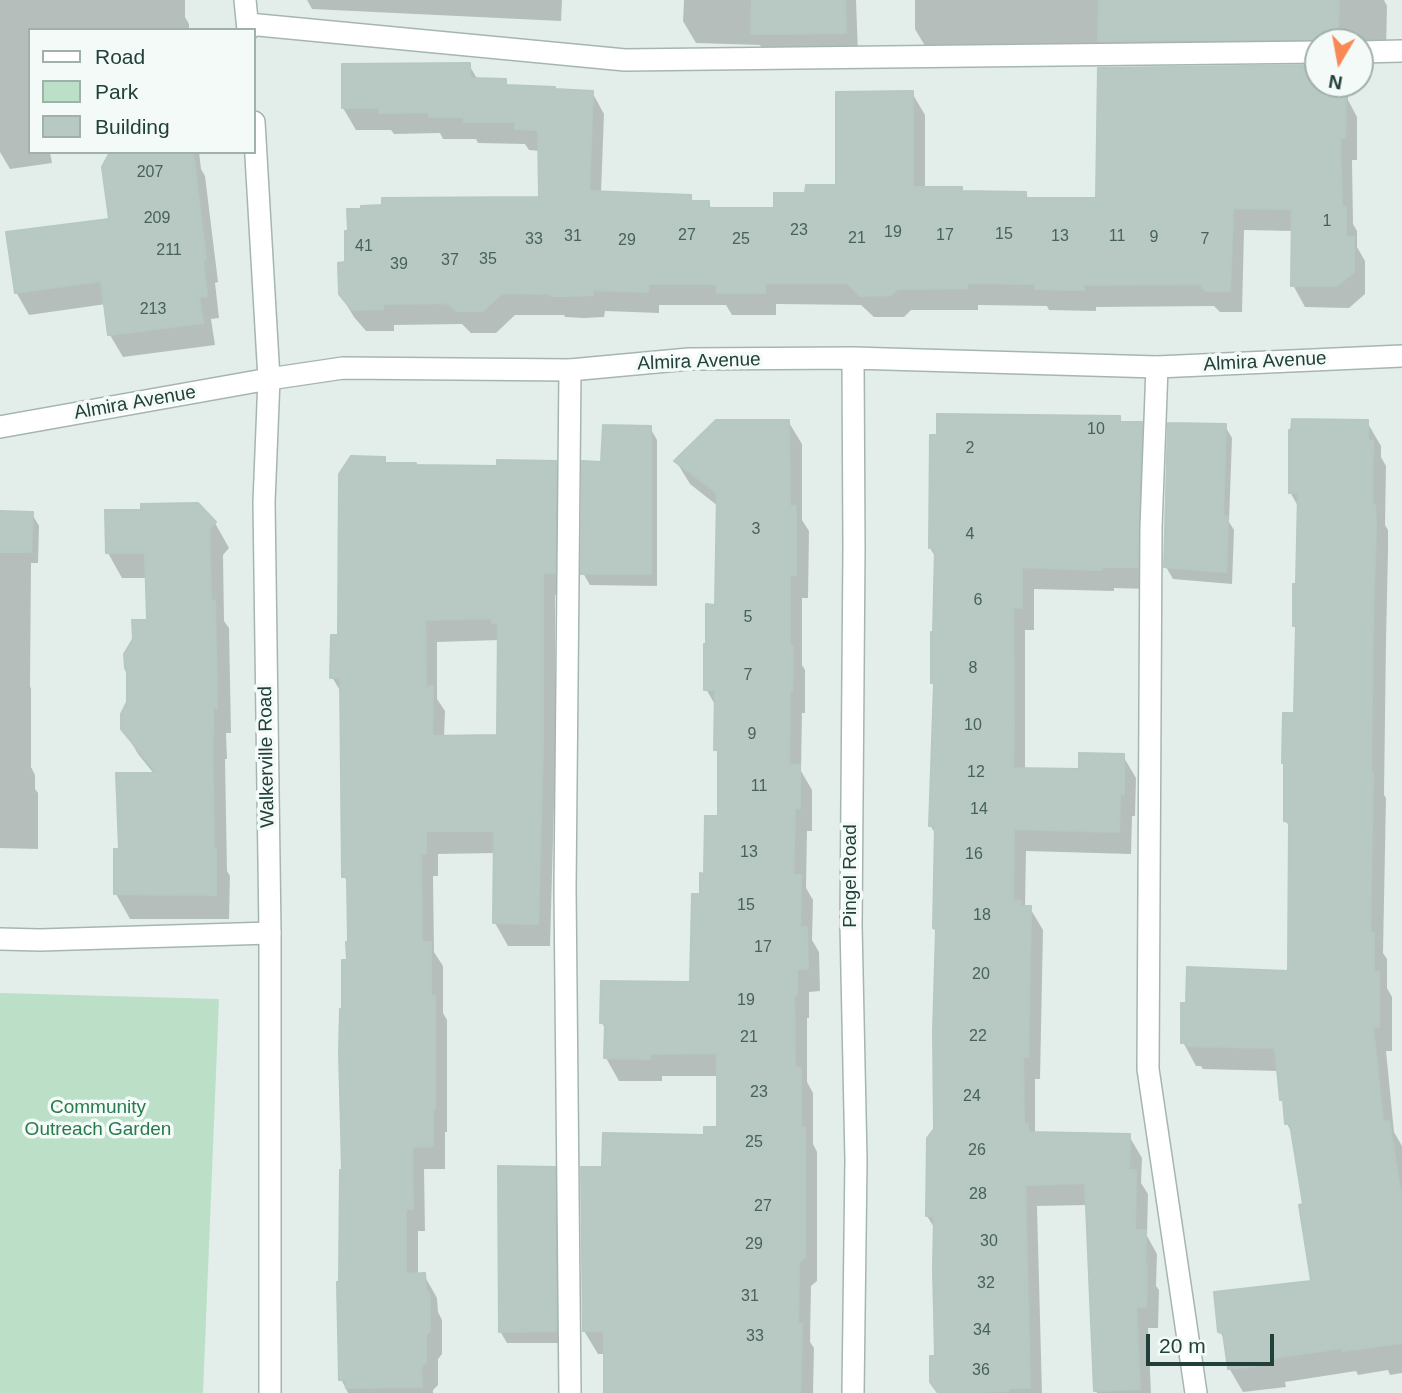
<!DOCTYPE html>
<html>
<head>
<meta charset="utf-8">
<style>
	body { margin:0 }
	#map { position:relative; width:1402px; height:1393px; overflow:hidden; background:#e3eeea; font-family:Helvetica,sans-serif }
	canvas { display:block }
	.legend { position:absolute; left:28px; top:28px; width:228px; height:126px; box-sizing:border-box; background:#f4faf7; border:2px solid #a0b0ab; margin:0; padding:9px 12px; list-style:none; font-size:21px; color:#21403a }
	.legend li { display:flex; align-items:center; gap:14px; height:35px }
	.legend b { width:35px; border:2px solid #a0b0ab }
	.north { position:absolute; left:1304px; top:28px; width:70px; height:70px; box-sizing:border-box; background:#f4faf7; border:2px solid #a0b0ab; border-radius:50%; rotate:190deg; font-size:19px; font-weight:700; line-height:28px; text-align:center; color:#21403a }
	.north::after { content:''; display:block; margin:auto; width:24px; height:32px; background:#f98855; clip-path:polygon(50% 0,100% 100%,50% 72%,0 100%) }
	.scale { position:absolute; left:1146px; top:1334px; width:128px; height:32px; box-sizing:border-box; border:4px solid #21403a; border-top:0; padding-left:9px; font-size:21px; line-height:24px; white-space:nowrap; color:#21403a; -webkit-text-stroke:5px #f4faf7; paint-order:stroke }
</style>
</head>
<body>
<div id="map">
<canvas width="1402" height="1393"></canvas>
<ul class="legend">
<li><b style="height:9px;background:#fff"></b>Road</li>
<li><b style="height:19px;background:#bbe0c7"></b>Park</li>
<li><b style="height:19px;background:#b8c9c3"></b>Building</li>
</ul>
<div class="north">N</div>
<div class="scale">20 m</div>
</div>
<script>
const c = document.querySelector('canvas').getContext('2d');
c.lineJoin = 'round';
function fillPath(path, color) {
  c.fillStyle = color;
  c.fill(path, 'evenodd');
}
function shape(rows) {
  const path = new Path2D();
  for (const r of rows) {
    path.moveTo(r[0], r[1]);
    for (let i = 2; i < r.length; i += 2) path.lineTo(r[i], r[i + 1]);
  }
  return path;
}
function trace(path, color, width, dash) {
  c.strokeStyle = color;
  c.lineWidth = width;
  c.lineCap = dash ? 'butt' : 'round';
  c.setLineDash(dash || []);
  c.stroke(path);
}
function drawText(font, color, halo, rows, align = 'center') {
  c.font = font + ' Helvetica,sans-serif';
  c.lineWidth = 7;
  c.setLineDash([]);
  c.textBaseline = 'middle';
  c.strokeStyle = halo;
  c.fillStyle = color;
  for (const [text, x, y, turn = 0] of rows) {
    c.save();
    c.translate(x, y);
    c.rotate((+turn || 0) * Math.PI / 180);
    c.textAlign = isNaN(turn) ? turn : align;
    if (halo) c.strokeText(text, 0, 0);
    c.fillText(text, 0, 0);
    c.restore();
  }
}
fillPath(shape([
	[0,993,219,999,203,1393,0,1393]
]), '#bbe0c7');
fillPath(shape([
	[0,0,185,0,185,17,189,24,189,30,30,30,30,152,50,152,52,163,10,169,0,152],
	[307,0,562,0,561,21,312,9],
	[684,0,856,0,858,54,766,55,760,45,696,43,683,21],
	[915,0,1384,0,1387,6,1386,51,1360,42,1318,42,928,51,915,29],
	[469,65,478,80,505,81,509,87,592,92,604,114,601,193,690,196,693,203,708,203,713,210,775,210,807,195,838,186,912,93,925,115,925,189,961,188,964,193,1025,194,1028,200,1097,200,1318,67,1318,84,1348,84,1348,100,1357,117,1357,160,1352,160,1353,224,1357,231,1357,247,1365,261,1365,294,1349,308,1305,307,1293,285,1293,231,1244,230,1242,312,1220,312,1214,306,1096,307,1096,311,1049,310,1047,306,978,305,978,310,911,310,904,317,874,317,861,305,776,304,776,315,732,315,726,305,659,305,659,313,605,311,604,317,584,318,565,317,564,315,515,315,496,333,471,333,462,324,394,325,394,331,366,331,354,317,340,294,540,199,540,151,529,150,525,144,478,143,476,139,443,139,440,133,394,134,391,130,356,130,343,108],
	[192,152,199,152,201,169,205,176,218,282,215,283,219,318,211,319,215,345,123,357,110,335,106,304,29,315,16,292,111,220],
	[1119,418,1122,424,1141,424,1154,446,1149,589,1114,588,1114,591,1034,589,1034,630,1025,630,1025,770,1080,771,1123,756,1136,778,1135,816,1132,816,1131,854,1026,851,1025,908,1030,908,1043,930,1040,1079,1035,1079,1035,1134,1129,1136,1142,1158,1141,1183,1148,1194,1147,1236,1157,1254,1156,1286,1159,1290,1158,1328,1148,1328,1151,1393,1097,1393,1096,1390,1088,1205,1037,1206,1042,1393,939,1393,932,1381,937,1358,935,1229,927,1216,936,1129,938,933,935,928,936,835,930,825,935,686,933,682,936,558,930,548],
	[788,421,802,444,802,520,809,531,808,598,802,598,802,665,805,670,805,713,802,713,801,771,812,790,812,831,807,831,806,888,813,900,812,940,819,952,820,991,809,992,809,1018,807,1018,807,1082,813,1093,813,1144,817,1152,817,1281,811,1286,810,1342,814,1348,813,1393,606,1393,605,1354,598,1354,584,1331,604,1169,705,1137,719,1129,719,1076,662,1076,662,1081,619,1081,606,1058,606,1030,602,1023,692,984,702,895,720,818,720,757,716,749,717,708,706,689,717,606,718,506,690,484,676,461],
	[1367,422,1381,446,1381,457,1386,466,1385,525,1388,530,1388,551,1386,641,1384,795,1386,798,1383,953,1387,959,1387,988,1392,997,1392,1051,1386,1051,1394,1132,1402,1146,1402,1373,1390,1375,1388,1370,1358,1375,1356,1371,1285,1382,1286,1387,1243,1392,1229,1368,1226,1342,1220,1332,1313,1283,1305,1206,1294,1136,1287,1124,1285,1105,1282,1099,1279,1071,1203,1069,1201,1066,1196,1066,1183,1042,1290,972,1291,830,1286,821,1286,768,1283,763,1296,715,1297,630,1295,625,1298,586,1299,508,1290,492],
	[1225,426,1232,438,1229,522,1234,530,1232,584,1173,579,1166,567],
	[650,428,657,440,657,586,590,585,583,573,603,463],
	[384,459,387,464,416,467,498,468,555,463,568,485,567,596,555,595,555,768,550,946,508,946,495,923,495,853,438,854,438,876,433,876,434,952,443,966,443,1013,447,1020,447,1132,445,1132,445,1169,424,1169,425,1231,418,1231,418,1275,424,1275,437,1298,438,1312,442,1320,442,1354,438,1359,438,1385,433,1390,433,1393,348,1393,341,1379,349,885,344,876,342,694,332,677,340,637],
	[500,640,499,737,444,737,445,711,437,699,437,642],
	[197,505,215,523,229,548,223,555,224,621,229,628,231,733,226,733,227,759,225,759,227,871,230,876,229,919,130,919,116,894,120,851,155,775,138,754,123,728,148,621,148,578,122,578,108,553,142,511],
	[0,513,32,514,39,526,38,563,31,563,30,686,31,689,31,767,35,775,35,789,38,793,38,849,0,848],
	[554,1168,561,1180,562,1343,507,1343,500,1331]
]), '#0003');
const building = shape([
	[752,0,845,0,846,33,751,34,752,0],
	[1099,0,1339,0,1337,42,1326,42,1318,39,1098,41,1099,0],
	[470,63,470,78,506,79,506,85,555,87,555,89,593,91,589,191,691,195,691,201,709,201,709,208,774,208,774,193,805,193,806,185,836,185,836,92,913,91,913,187,962,187,962,191,1026,192,1026,198,1096,198,1098,68,1318,65,1318,84,1336,84,1336,93,1346,93,1345,138,1340,138,1342,207,1346,207,1346,237,1354,237,1354,272,1336,286,1291,286,1292,209,1233,208,1230,291,1206,291,1200,284,1084,285,1084,290,1035,289,1035,284,967,283,967,288,898,289,891,295,860,296,847,283,765,283,765,293,717,293,717,284,648,284,648,292,593,290,593,295,571,296,551,296,551,294,502,293,483,311,457,311,447,303,383,304,383,309,352,310,339,294,338,263,345,262,345,231,348,231,347,209,361,209,361,206,382,205,382,198,539,197,538,130,515,129,515,122,464,122,464,117,429,117,429,112,379,113,380,108,342,108,342,64,470,63],
	[110,152,193,152,206,260,203,260,207,296,199,297,203,323,108,335,101,281,15,293,6,232,109,219,102,167,110,152],
	[937,414,1120,416,1120,422,1142,422,1138,567,1102,567,1102,570,1022,567,1022,608,1013,608,1014,729,1013,768,1079,769,1079,753,1124,754,1124,794,1120,794,1119,832,1014,829,1013,900,1021,901,1021,906,1031,906,1028,1057,1023,1057,1024,1124,1028,1124,1028,1132,1130,1134,1129,1170,1136,1170,1135,1230,1146,1230,1145,1265,1147,1266,1146,1307,1136,1307,1140,1389,1094,1391,1085,1183,1025,1185,1030,1388,1009,1388,1009,1391,938,1393,930,1382,930,1356,935,1356,933,1269,934,1216,926,1216,927,1138,934,1129,933,1032,936,929,933,928,935,826,929,826,934,683,931,683,931,632,933,632,935,548,929,548,930,435,937,435,937,414],
	[1292,419,1368,420,1368,441,1373,441,1372,505,1375,505,1376,525,1373,616,1371,772,1373,772,1370,933,1374,933,1374,972,1379,972,1379,1027,1373,1027,1383,1122,1389,1121,1402,1203,1402,1343,1342,1351,1342,1348,1272,1358,1273,1364,1228,1369,1223,1333,1218,1332,1214,1292,1311,1281,1299,1205,1303,1204,1290,1124,1285,1124,1283,1100,1280,1100,1275,1048,1187,1046,1187,1043,1181,1043,1181,1003,1186,1003,1187,967,1288,971,1289,822,1284,821,1284,763,1282,763,1283,713,1294,713,1296,626,1293,626,1293,584,1296,584,1298,493,1289,493,1289,430,1291,430,1292,419],
	[716,420,789,420,790,506,796,506,796,575,790,575,790,646,793,646,792,691,790,691,789,765,800,765,800,808,795,808,793,875,801,875,800,927,807,927,808,969,797,969,797,995,794,995,795,1068,801,1068,801,1127,805,1127,805,1257,799,1262,798,1323,802,1324,800,1393,604,1393,604,1331,583,1331,581,1167,602,1167,603,1133,704,1135,704,1127,717,1127,717,1053,650,1054,650,1059,604,1058,605,1023,600,1023,601,981,690,982,692,894,700,894,700,873,704,874,705,816,718,816,718,750,714,750,715,690,704,690,704,644,706,644,706,604,715,605,717,493,674,461,716,420],
	[1168,423,1226,424,1223,516,1228,516,1226,572,1164,567,1168,423],
	[603,425,651,426,651,574,581,574,582,461,601,462,603,425],
	[351,456,385,457,385,463,416,463,416,465,497,466,497,460,556,461,555,573,543,573,543,744,538,924,493,923,494,831,426,831,426,854,421,854,422,942,431,942,431,996,435,996,435,1109,433,1110,433,1146,412,1147,413,1209,406,1209,406,1274,425,1273,426,1289,430,1295,430,1331,426,1335,426,1362,421,1367,422,1387,346,1388,346,1380,339,1380,337,1282,339,1282,340,1170,342,1170,339,1053,340,1009,342,1009,342,960,347,960,346,942,348,942,347,877,342,877,340,678,330,678,331,635,338,635,339,474,351,456],
	[492,618,492,623,498,623,497,735,432,736,433,686,426,687,425,620,492,618],
	[198,503,216,522,209,529,211,601,215,601,217,708,213,708,213,734,212,734,214,849,216,849,216,895,114,894,114,849,119,849,116,773,157,773,121,729,121,714,127,702,127,672,125,668,124,654,133,639,132,620,147,620,145,553,106,553,105,510,141,510,141,504,198,503],
	[0,511,33,512,31,552,0,552,0,511],
	[498,1166,555,1167,556,1331,499,1332,498,1166]
]);
fillPath(building, '#b8c9c3');
trace(building, '#b5c8c1', 2);
const service = shape([
	[248,24,625,60,1318,52],
	[1360,52,1402,51],
	[1157,367,1151,528,1148,1069,1196,1393],
	[0,939,40,940,270,933],
	[570,1393,565,888,570,370]
]);
const minor = shape([
	[245,0,248,30],
	[254,122,269,379,264,502,270,933,270,1393],
	[853,358,854,548,851,925,856,1160,853,1393],
	[0,427,269,379,343,368,570,370,689,359,853,358,1157,367,1402,356]
]);
trace(service, '#a5b6b2', 24);
trace(minor, '#a5b6b2', 24);
trace(service, '#fff', 21);
trace(minor, '#fff', 21);
drawText('16px', '#47625c', null, [
	["207",150,173],
	["209",157,219],
	["1",1327,222],
	["23",799,231],
	["19",893,233],
	["15",1004,235],
	["27",687,236],
	["17",945,236],
	["31",573,237],
	["13",1060,237],
	["11",1117,237],
	["9",1154,238],
	["21",857,239],
	["33",534,240],
	["25",741,240],
	["7",1205,240],
	["29",627,241],
	["41",364,247],
	["211",169,251],
	["35",488,260],
	["37",450,261],
	["39",399,265],
	["213",153,310],
	["10",1096,430],
	["2",970,449],
	["3",756,530],
	["4",970,535],
	["6",978,601],
	["5",748,618],
	["8",973,669],
	["7",748,676],
	["10",973,726],
	["9",752,735],
	["12",976,773],
	["11",759,787],
	["14",979,810],
	["13",749,853],
	["16",974,855],
	["15",746,906],
	["18",982,916],
	["17",763,948],
	["20",981,975],
	["19",746,1001],
	["22",978,1037],
	["21",749,1038],
	["23",759,1093],
	["24",972,1097],
	["25",754,1143],
	["26",977,1151],
	["28",978,1195],
	["27",763,1207],
	["30",989,1242],
	["29",754,1245],
	["32",986,1284],
	["31",750,1297],
	["34",982,1331],
	["33",755,1337],
	["36",981,1371]
]);
drawText('19px', '#21403a', '#f4faf7', [
	["Almira Avenue",699,362,-2],
	["Almira Avenue",1265,362,-3],
	["Almira Avenue",135,403,-10],
	["Walkerville Road",267,757,-91],
	["Pingel Road",851,876,-90]
]);
drawText('19px', '#297a4d', '#f4faf7', [
	["Community",98,1108],
	["Outreach Garden",98,1130]
]);
</script>
</body>
</html>
